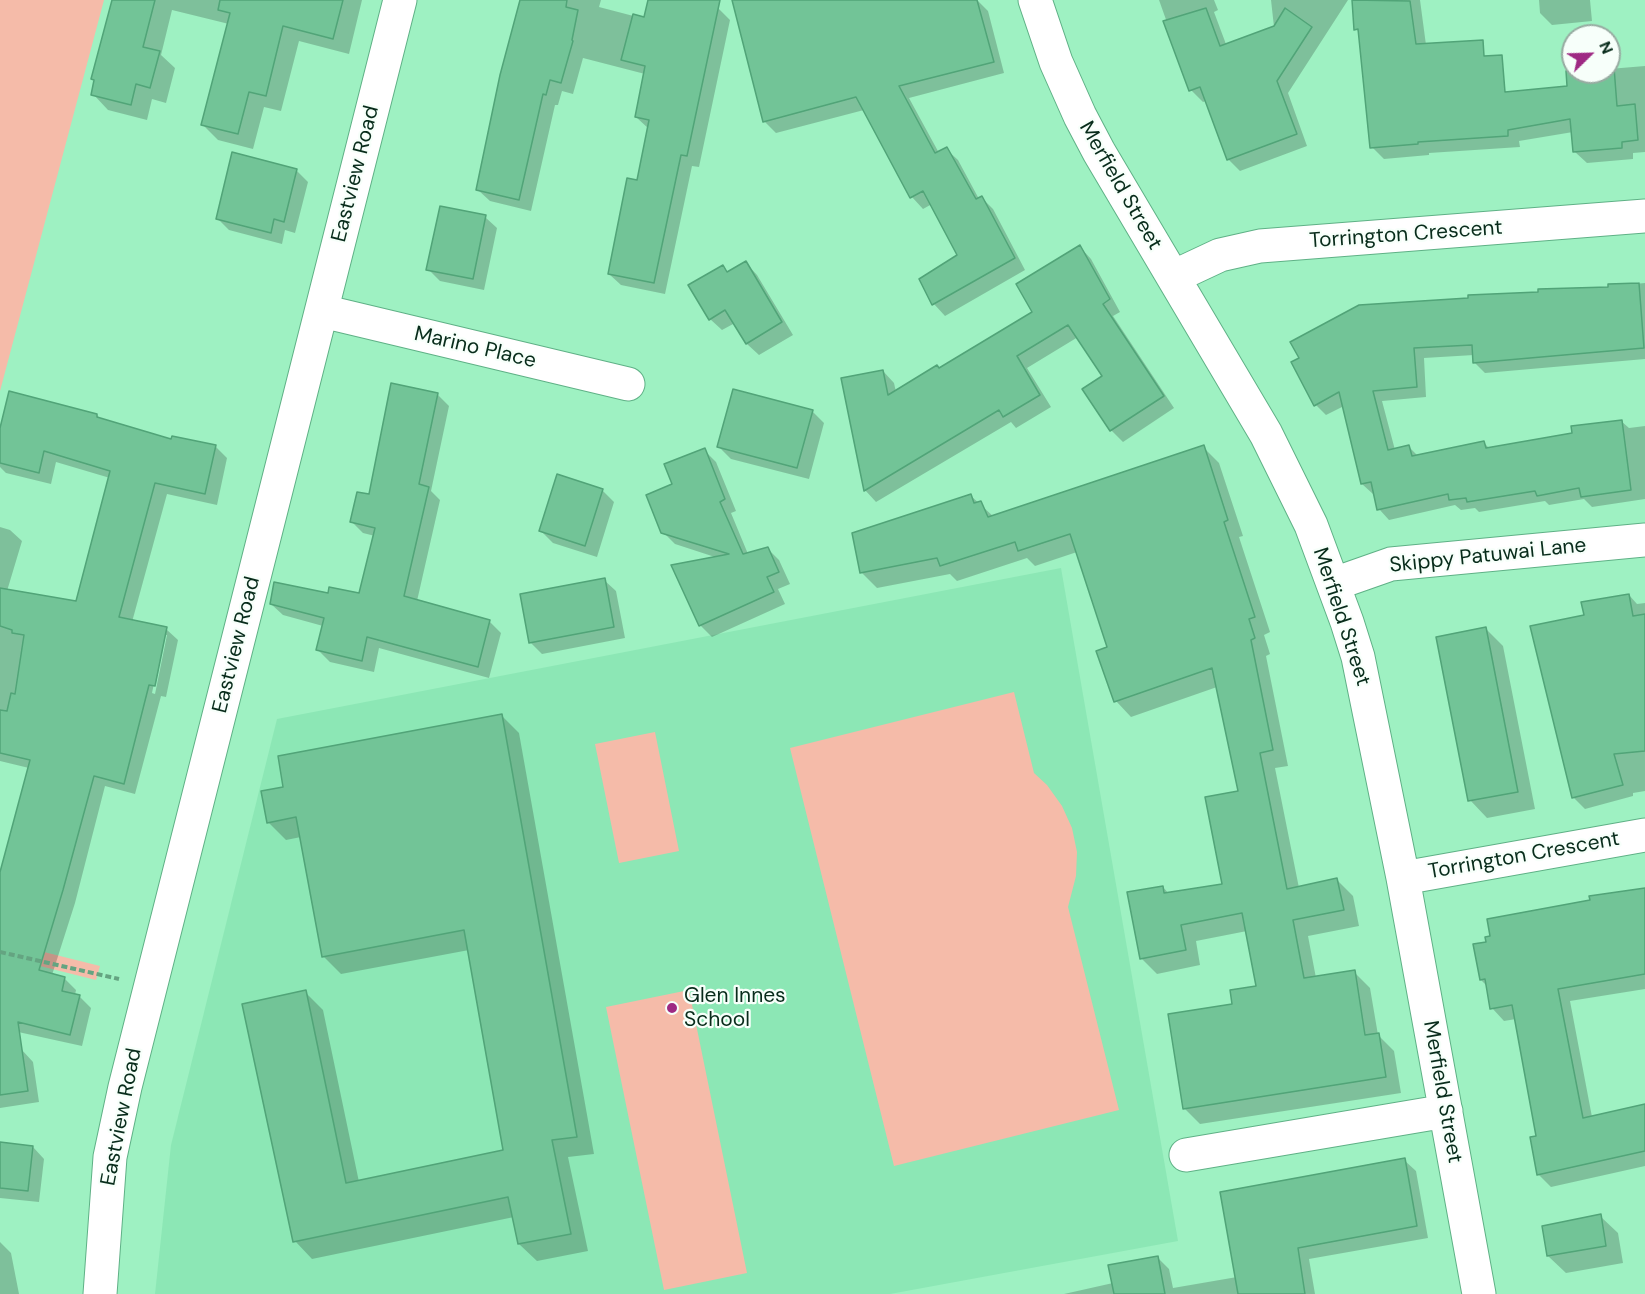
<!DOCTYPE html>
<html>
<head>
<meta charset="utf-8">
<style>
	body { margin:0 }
	#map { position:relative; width:1645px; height:1294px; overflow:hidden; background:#9ef1c2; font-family:"DM Sans",sans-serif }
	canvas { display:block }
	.north { position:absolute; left:1561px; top:24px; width:60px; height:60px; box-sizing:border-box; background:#f7fffa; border:2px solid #97aba1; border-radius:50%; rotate:67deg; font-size:16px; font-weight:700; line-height:24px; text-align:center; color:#082c1b }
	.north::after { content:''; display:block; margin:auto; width:21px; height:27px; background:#9e2983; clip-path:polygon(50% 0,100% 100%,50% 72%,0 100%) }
</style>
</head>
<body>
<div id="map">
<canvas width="1645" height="1294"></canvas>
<div class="north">N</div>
</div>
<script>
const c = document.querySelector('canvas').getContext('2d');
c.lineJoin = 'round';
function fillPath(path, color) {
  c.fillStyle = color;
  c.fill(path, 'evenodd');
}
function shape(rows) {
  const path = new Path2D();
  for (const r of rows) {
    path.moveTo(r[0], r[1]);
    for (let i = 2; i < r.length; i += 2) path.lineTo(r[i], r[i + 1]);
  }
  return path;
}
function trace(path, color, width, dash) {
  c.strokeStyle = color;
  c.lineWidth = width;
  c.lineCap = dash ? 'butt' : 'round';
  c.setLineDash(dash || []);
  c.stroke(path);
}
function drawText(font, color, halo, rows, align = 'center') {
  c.font = font + ' "DM Sans",sans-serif';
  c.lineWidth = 4.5;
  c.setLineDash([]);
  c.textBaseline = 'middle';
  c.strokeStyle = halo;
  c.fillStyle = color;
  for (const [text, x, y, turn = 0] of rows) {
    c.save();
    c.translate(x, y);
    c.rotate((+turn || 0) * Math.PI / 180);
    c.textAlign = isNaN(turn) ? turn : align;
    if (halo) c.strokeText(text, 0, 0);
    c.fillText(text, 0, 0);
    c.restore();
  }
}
fillPath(shape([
	[1061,568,1178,1241,890,1294,155,1294,171,1145,277,719]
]), '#8ce7b5');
fillPath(shape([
	[0,0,104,0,0,391],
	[1014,692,1034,773,1047,785,1062,806,1072,828,1077,852,1076,876,1068,907,1119,1110,894,1166,790,748],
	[655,732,679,851,619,863,595,744],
	[0,941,100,966,96,980,0,956],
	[689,990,747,1273,664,1290,606,1007]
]), '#f5bba9');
fillPath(shape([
	[130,0,362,0,349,54,299,41,281,111,264,107,253,149,218,140,202,124,229,24,172,10,161,55,175,68,166,103,152,99,147,120,108,110,93,94],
	[521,0,601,0,599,7,645,19,650,0,687,0,718,8,730,20,699,167,692,166,665,294,621,285,609,274,638,181,649,129,636,117,645,74,583,58,573,94,562,91,558,105,555,105,531,211,490,201,478,190],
	[973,0,977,0,988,11,1004,73,909,98,939,153,946,149,958,160,979,199,982,198,993,209,1025,270,945,316,934,304,959,255,932,204,923,209,912,197,864,110,776,133,764,121],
	[1159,0,1214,0,1218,10,1214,12,1236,71,1274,27,1271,0,1348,0,1288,93,1307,146,1240,171,1228,159,1206,101,1203,102,1191,90],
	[1353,0,1425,0,1420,0,1426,45,1466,108,1569,88,1566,56,1573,55,1573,72,1609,72,1609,69,1645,66,1645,152,1633,153,1633,159,1587,163,1575,152,1573,132,1519,141,1520,147,1429,153,1429,155,1384,159,1372,147,1360,33,1356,29],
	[1539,0,1590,0,1592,21,1552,25,1540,13],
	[296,170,308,182,295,233,285,230,282,244,229,230,217,218],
	[485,217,497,228,484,290,440,281,428,269],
	[1080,247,1091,259,1120,312,1113,316,1174,408,1123,442,1111,430,1104,376,1078,337,1027,368,1051,407,1016,428,1011,422,876,502,865,490,883,371,894,383,896,392,940,370,1035,312],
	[746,263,757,275,793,335,759,355,747,344,735,323,722,330,710,319,722,267,729,273],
	[1645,283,1645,359,1485,373,1474,362,1474,355,1424,358,1426,397,1382,401,1395,450,1408,446,1418,456,1484,443,1490,449,1573,434,1621,421,1629,428,1645,426,1645,499,1592,507,1584,499,1549,505,1545,501,1479,512,1475,508,1461,510,1455,505,1389,520,1379,509,1375,493,1373,494,1362,484,1344,406,1326,415,1316,405,1293,363,1610,288,1610,286],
	[437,394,449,406,431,491,440,500,417,601,489,621,501,633,489,678,379,648,374,672,330,662,318,650,323,626,283,615,271,604,329,594,360,595,375,536,363,533,352,522],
	[812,411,824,423,809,479,731,459,719,447],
	[97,415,101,420,173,441,215,446,227,458,217,505,167,494,132,622,166,629,178,640,166,697,161,696,135,794,105,786,75,903,52,975,64,978,76,990,75,995,79,996,91,1008,82,1046,0,1028,0,873,29,768,0,761,0,527,10,530,22,541,7,591,77,603,110,478,56,462,51,484,6,473,0,467,0,435],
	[164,635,167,635,155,694,152,693],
	[1203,447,1219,463,1243,536,1239,537,1270,632,1264,635,1270,654,1266,656,1288,766,1275,768,1299,888,1337,880,1353,896,1359,926,1308,936,1316,978,1354,972,1370,988,1378,1035,1394,1051,1401,1093,1200,1124,1184,1108,1233,1005,1258,987,1247,931,1196,941,1200,965,1157,974,1141,958,1163,887,1169,894,1223,885,1240,792,1217,687,1131,717,1116,701,1098,652,1109,648,1077,552,1035,566,1027,558,957,581,950,574,877,588,861,572,971,496,994,517],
	[704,450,716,462,736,511,731,513,748,554,767,548,779,560,790,584,778,589,785,604,712,637,700,625,718,558,675,544,663,532,674,485],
	[602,490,614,502,597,557,553,543,541,531],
	[604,580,616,591,625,638,542,654,530,642],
	[1629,595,1637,604,1645,603,1645,791,1633,793,1633,796,1585,809,1573,797,1585,617],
	[1486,629,1503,646,1535,809,1487,818,1470,800],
	[502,716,519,733,594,1154,568,1157,588,1251,537,1261,519,1244,514,1217,312,1259,295,1241,305,992,323,1010,359,1182,505,1151,469,950,341,974,323,956,301,837,286,840,268,822,285,788],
	[1645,889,1645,989,1570,1001,1592,1117,1645,1105,1645,1166,1551,1187,1538,1174,1538,1137,1516,1019,1504,1021,1492,1008,1487,986,1481,980,1487,943],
	[22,1050,33,1062,39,1102,0,1108,0,1053],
	[0,1144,33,1147,44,1159,39,1202,0,1198],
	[1404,1160,1416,1171,1428,1238,1309,1259,1315,1294,1064,1294,1113,1283,1157,1257,1169,1269,1173,1288,1237,1277],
	[1600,1216,1618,1233,1623,1263,1566,1273,1548,1256],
	[0,1242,11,1253,19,1294,0,1294]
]), '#0003');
const building = shape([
	[112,0,155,0,143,47,160,51,150,88,136,84,131,105,91,95,94,80,91,79,112,0],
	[220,0,343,0,333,39,283,26,266,96,249,92,238,134,201,125,230,13,218,10,220,0],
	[520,0,567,0,566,7,578,10,572,40,573,41,561,83,550,80,546,95,543,94,519,200,476,190,500,75,520,0],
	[648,0,720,0,687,156,681,155,654,283,608,274,627,178,637,180,649,120,635,117,645,66,621,60,633,14,644,17,648,0],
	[732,0,977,0,994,62,899,86,935,153,947,147,976,199,982,196,1015,258,932,305,919,279,957,255,923,191,910,198,856,97,763,122,732,0],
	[1352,0,1410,1,1416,44,1483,40,1484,56,1502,55,1505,92,1567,86,1566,71,1609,72,1609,68,1614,67,1617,106,1635,104,1638,140,1622,142,1622,148,1573,152,1570,119,1508,130,1508,136,1418,142,1418,144,1370,148,1358,29,1354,30,1352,0],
	[1206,8,1220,46,1274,26,1285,8,1312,27,1277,81,1297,134,1227,160,1200,87,1189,91,1163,21,1206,8],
	[232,152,297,169,284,222,274,219,271,233,216,219,232,152],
	[440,206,486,215,473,279,426,270,440,206],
	[1080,245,1110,299,1103,304,1164,396,1110,431,1082,389,1102,376,1068,325,1017,356,1040,395,1003,417,999,410,864,491,841,378,883,370,888,395,937,365,939,368,1032,312,1016,284,1080,245],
	[746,261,782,322,746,344,725,310,709,320,688,285,723,265,727,272,746,261],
	[1639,283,1644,348,1473,363,1472,345,1414,348,1417,387,1373,391,1388,450,1409,445,1412,456,1484,441,1486,448,1572,433,1571,426,1622,420,1631,490,1581,497,1579,488,1537,496,1535,491,1467,502,1466,498,1449,500,1448,494,1377,510,1371,482,1361,484,1339,392,1314,406,1291,362,1299,358,1290,342,1359,305,1468,298,1468,295,1538,292,1538,289,1608,287,1608,284,1639,283],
	[391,383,438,393,419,484,429,487,404,596,490,620,478,667,367,637,362,661,316,650,324,618,270,604,274,582,328,593,329,587,359,593,375,528,350,522,357,492,369,494,391,383],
	[733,389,813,410,797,468,717,447,733,389],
	[9,391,97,414,97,417,171,439,172,436,216,445,205,494,155,483,119,617,167,627,155,686,149,685,124,784,94,776,63,890,39,970,65,977,62,991,80,995,70,1035,18,1022,28,1091,0,1095,0,872,30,760,0,753,0,710,7,711,11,693,15,694,24,635,12,633,12,630,0,626,0,588,76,601,110,471,44,451,39,473,0,463,0,428,9,391],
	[1204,445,1228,520,1224,522,1255,617,1249,619,1255,638,1251,640,1273,750,1260,753,1287,889,1337,878,1344,910,1293,920,1304,978,1355,970,1365,1035,1379,1033,1386,1077,1183,1109,1168,1014,1232,1004,1230,990,1256,986,1242,913,1181,925,1186,950,1140,959,1127,892,1163,886,1164,893,1222,884,1205,797,1238,791,1212,668,1114,702,1096,651,1107,647,1070,534,1018,551,1015,542,940,566,937,558,860,573,852,533,971,494,974,503,981,501,988,517,1204,445],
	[705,448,725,499,720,502,743,554,768,547,779,572,767,577,774,592,699,626,671,565,729,554,661,533,646,495,672,484,664,464,705,448],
	[557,474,603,489,585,546,539,531,557,474],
	[605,578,614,627,529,643,520,594,605,578],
	[1629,594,1633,616,1645,614,1645,751,1614,754,1623,785,1572,798,1530,626,1584,615,1581,602,1629,594],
	[1486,627,1518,792,1468,801,1436,637,1486,627],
	[502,714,577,1137,552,1140,571,1234,518,1244,508,1197,293,1242,242,1004,306,990,346,1183,503,1150,464,930,322,957,296,817,267,823,261,791,283,787,278,756,502,714],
	[1645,888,1645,974,1558,989,1583,1118,1645,1104,1645,1151,1537,1175,1530,1137,1536,1136,1512,1005,1490,1009,1485,979,1480,980,1473,944,1486,942,1485,937,1490,936,1487,919,1590,900,1589,896,1645,888],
	[0,1142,33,1146,28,1191,0,1188,0,1142],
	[1405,1158,1417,1226,1298,1248,1305,1294,1238,1294,1220,1192,1405,1158],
	[1601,1214,1606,1246,1547,1256,1542,1226,1601,1214],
	[1158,1256,1165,1294,1114,1294,1108,1265,1158,1256]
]);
fillPath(building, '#72c497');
trace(building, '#51a478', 1.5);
const minor = shape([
	[1035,0,1056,62,1080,116,1099,152,1266,434,1311,525,1347,622,1358,657,1403,878,1479,1294],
	[1173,277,1220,255,1260,246,1645,216],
	[322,311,628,384],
	[1334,584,1391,564,1645,540],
	[1403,878,1645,835],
	[1186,1155,1446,1111],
	[100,1294,110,1157,125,1087,400,0]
]);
trace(minor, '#5fb186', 35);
trace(shape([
	[0,952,119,979]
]), '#64a481', 4, [6, 3]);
trace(minor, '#fff', 33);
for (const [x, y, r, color] of [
	[672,1008,6,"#9e2983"]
]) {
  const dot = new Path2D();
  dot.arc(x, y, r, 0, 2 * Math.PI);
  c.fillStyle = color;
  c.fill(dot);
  trace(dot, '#f7fffa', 2);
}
drawText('21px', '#082c1b', '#f7fffa', [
	["Eastview Road",356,174,-76],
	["Merfield Street",1120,186,60],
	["Torrington Crescent",1406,235,-4],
	["Marino Place",475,348,13],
	["Skippy Patuwai Lane",1488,556,-6],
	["Merfield Street",1341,617,72],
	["Eastview Road",237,645,-76],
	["Torrington Crescent",1524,856,-10],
	["Merfield Street",1442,1092,80],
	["Eastview Road",122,1117,-79]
]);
drawText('21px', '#082c1b', '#f7fffa', [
	["Glen Innes",684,996],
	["School",684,1020]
], 'left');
</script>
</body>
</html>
